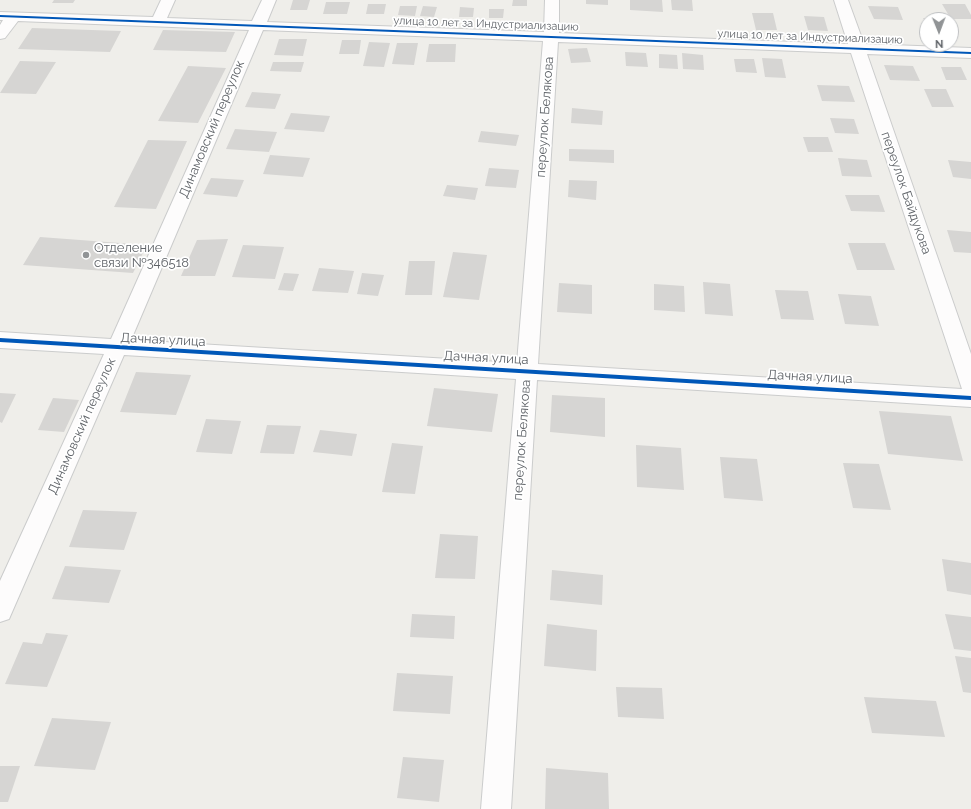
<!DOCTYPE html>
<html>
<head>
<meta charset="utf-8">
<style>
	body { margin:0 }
	#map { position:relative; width:971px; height:809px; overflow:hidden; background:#efeeea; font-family:Raleway,sans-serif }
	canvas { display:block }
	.north { position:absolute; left:919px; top:12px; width:40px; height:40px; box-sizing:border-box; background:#fff; border:1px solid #bfc1c3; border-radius:50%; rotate:179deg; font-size:11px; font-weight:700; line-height:16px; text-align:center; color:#5f6368 }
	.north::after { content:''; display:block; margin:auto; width:14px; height:18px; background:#919496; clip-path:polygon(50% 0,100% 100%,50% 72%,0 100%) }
</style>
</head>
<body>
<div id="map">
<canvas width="971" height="809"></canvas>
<div class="north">N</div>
</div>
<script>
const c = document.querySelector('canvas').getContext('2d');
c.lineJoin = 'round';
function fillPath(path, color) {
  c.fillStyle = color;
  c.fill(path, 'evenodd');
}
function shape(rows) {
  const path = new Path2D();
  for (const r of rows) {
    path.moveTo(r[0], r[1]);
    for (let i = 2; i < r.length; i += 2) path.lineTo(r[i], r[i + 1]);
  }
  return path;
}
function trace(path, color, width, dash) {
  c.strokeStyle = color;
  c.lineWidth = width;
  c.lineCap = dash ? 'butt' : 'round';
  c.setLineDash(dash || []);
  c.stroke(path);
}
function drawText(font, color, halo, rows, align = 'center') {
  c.font = font + ' Raleway,sans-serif';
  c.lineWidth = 3.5;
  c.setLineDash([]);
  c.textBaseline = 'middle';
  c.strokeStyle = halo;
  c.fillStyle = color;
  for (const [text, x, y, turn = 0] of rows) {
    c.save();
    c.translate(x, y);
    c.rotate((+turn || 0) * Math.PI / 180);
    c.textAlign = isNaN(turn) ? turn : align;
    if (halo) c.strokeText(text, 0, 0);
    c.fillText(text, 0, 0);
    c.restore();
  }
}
fillPath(shape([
	[54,0,75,0,73,3,52,3],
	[293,0,310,0,307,10,290,10],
	[513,0,527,0,527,6,512,6],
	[586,0,608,0,608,5,586,4],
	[630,0,662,0,663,12,630,10],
	[671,0,692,0,693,11,672,10],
	[326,2,350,2,347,14,323,14],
	[368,4,386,4,384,14,366,14],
	[942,4,965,4,971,15,971,19,951,19],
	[400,6,417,6,415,16,398,15],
	[423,6,437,7,434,17,420,16],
	[868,6,898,7,903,20,874,19],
	[460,7,474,8,473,17,459,17],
	[489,9,504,9,503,18,489,18],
	[752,13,773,13,777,30,756,30],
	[804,16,824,17,828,31,808,30],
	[923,18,942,18,943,20,927,20,927,25],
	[32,28,121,31,110,52,18,49],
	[163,30,235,32,226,52,153,50],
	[279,39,307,39,303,56,274,55],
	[342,40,361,40,359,54,339,54],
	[369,42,390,43,384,67,363,66],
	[397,43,418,43,414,65,392,64],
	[429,44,456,44,455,62,426,62],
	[587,48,591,62,571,63,568,49],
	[625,52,646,53,648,67,626,66],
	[682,53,703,55,704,70,683,69],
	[659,54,677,55,678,69,659,68],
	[762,58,782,59,786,78,765,77],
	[734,59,754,59,757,73,736,72],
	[20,61,56,62,36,94,0,93],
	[273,62,304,62,301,72,270,71],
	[884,65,913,66,920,81,890,80],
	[188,66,226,68,198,123,158,121],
	[941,67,961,67,967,80,946,80],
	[817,85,849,86,855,102,822,101],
	[924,89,946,89,954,107,932,107],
	[252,92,281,94,275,109,245,107],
	[572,108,603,111,602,125,571,123],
	[291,113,330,116,324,132,284,129],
	[830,118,854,119,859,134,835,133],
	[235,129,277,132,269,152,226,149],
	[481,131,519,135,516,146,478,142],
	[803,137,828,137,833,152,808,152],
	[148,140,187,141,156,209,114,207],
	[569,149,614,150,614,163,569,161],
	[270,155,310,158,303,177,263,174],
	[838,158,867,160,872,177,842,176],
	[948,160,971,162,971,179,953,177],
	[489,168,519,170,516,188,485,186],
	[211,178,244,180,237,197,203,194],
	[569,180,597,181,596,200,568,197],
	[447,185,478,188,475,200,443,196],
	[845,195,879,195,885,212,851,211],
	[947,230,971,232,971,253,954,252],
	[40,237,147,245,133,273,23,265],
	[228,239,215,276,181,276,197,240],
	[848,243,885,243,895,270,857,270],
	[243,245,284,247,275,279,232,277],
	[453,252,487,255,479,300,443,297],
	[409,261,435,261,432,295,405,295],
	[319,268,354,271,348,293,312,291],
	[284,273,299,274,293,291,278,290],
	[362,273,384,275,378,296,357,294],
	[703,282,730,284,733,316,705,314],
	[559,283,592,285,592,314,557,312],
	[654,284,684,286,685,312,654,310],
	[775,290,808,291,814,320,781,319],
	[838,294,871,296,879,326,845,324],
	[136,372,191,375,176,415,120,412],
	[434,388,498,394,492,432,427,426],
	[0,393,16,394,2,423,0,422],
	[552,395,605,398,605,437,550,432],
	[53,398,79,400,64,432,38,430],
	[879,411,951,416,963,461,888,454],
	[206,419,241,421,232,454,196,452],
	[267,425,301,426,294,454,260,453],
	[320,430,357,434,352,456,313,452],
	[392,443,423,446,415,494,382,492],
	[636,445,681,448,684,490,637,487],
	[720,457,757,459,763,501,724,498],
	[843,463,879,464,891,510,853,508],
	[83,510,137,512,124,550,69,547],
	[440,534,478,536,475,579,435,578],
	[942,559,971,563,971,595,947,591],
	[65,566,121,570,109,603,52,599],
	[552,570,603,575,602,605,550,600],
	[412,614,455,616,454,639,410,637],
	[945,614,971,617,971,651,954,649],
	[547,624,597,630,596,671,544,666],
	[46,633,68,635,47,687,5,684,23,642,42,644],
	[955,656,971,658,971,693,963,692],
	[397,673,453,676,450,714,393,711],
	[616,687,662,688,664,719,618,717],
	[864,697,936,701,945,737,872,733],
	[52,718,111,722,95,770,34,766],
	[403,757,444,760,439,802,397,798],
	[0,766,20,766,8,802,0,802],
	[546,768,608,773,609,809,545,809]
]), '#d6d5d3');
const minor = shape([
	[161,0,175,0,167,18,252,21,262,0,276,0,267,22,544,32,545,0,559,0,559,33,848,44,834,0,848,0,864,44,971,48,971,58,867,54,971,354,971,407,537,380,511,809,481,809,516,379,124,355,9,619,0,622,0,581,104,354,0,348,0,332,111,339,249,30,18,21,5,38,0,39,0,25,3,20,0,20,0,12,153,17,161,0],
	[263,30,543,41,517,363,131,340,263,30],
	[558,42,851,53,962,389,538,364,558,42]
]);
trace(minor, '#cbcccc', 2);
fillPath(minor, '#fdfcfc');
fillPath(shape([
	[0,15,971,52,971,54,0,17,0,15],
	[0,338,971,396,971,400,0,342,0,338]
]), '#0057b8');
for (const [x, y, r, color] of [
	[86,255,4,"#919496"]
]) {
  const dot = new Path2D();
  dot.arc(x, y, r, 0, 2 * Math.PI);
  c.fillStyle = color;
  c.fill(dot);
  trace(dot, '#fff', 1.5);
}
drawText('11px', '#5f6368', '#fff', [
	["улица 10 лет за Индустриализацию",486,24,2],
	["улица 10 лет за Индустриализацию",810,37,2]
]);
drawText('13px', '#5f6368', '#fff', [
	["переулок Белякова",545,117,-86],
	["Динамовский переулок",212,129,-67],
	["переулок Байдукова",906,193,71],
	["Дачная улица",163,340,3],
	["Дачная улица",486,358,3],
	["Дачная улица",810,377,3],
	["Динамовский переулок",82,426,-66],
	["переулок Белякова",522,440,-86]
]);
drawText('13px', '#5f6368', '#fff', [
	["Отделение",94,248],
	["связи №346518",94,263]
], 'left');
</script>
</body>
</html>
